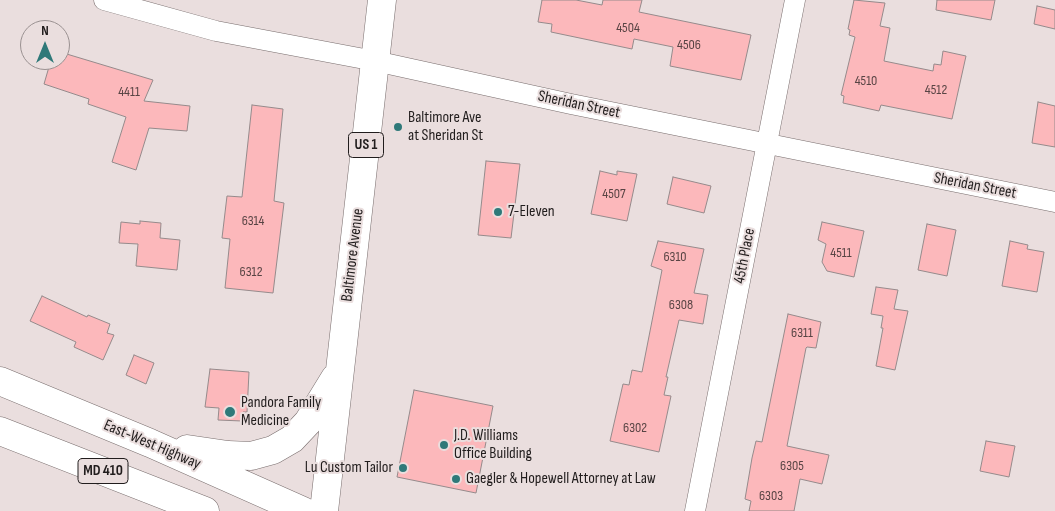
<!DOCTYPE html>
<html>
<head>
<meta charset="utf-8">
<style>
	body { margin:0 }
	#map { position:relative; width:1055px; height:511px; overflow:hidden; background:#eadede; font-family:"Sofia Sans Condensed",sans-serif }
	canvas { display:block }
	.north { position:absolute; left:20px; top:20px; width:50px; height:50px; box-sizing:border-box; background:#eadede; border:1px solid #9a9191; border-radius:50%; rotate:0deg; font-size:14px; font-weight:700; line-height:20px; text-align:center; color:#211d1d }
	.north::after { content:''; display:block; margin:auto; width:18px; height:22px; background:#2f7979; clip-path:polygon(50% 0,100% 100%,50% 72%,0 100%) }
</style>
</head>
<body>
<div id="map">
<canvas width="1055" height="511"></canvas>
<div class="north">N</div>
</div>
<script>
const c = document.querySelector('canvas').getContext('2d');
c.lineJoin = 'round';
function fillPath(path, color) {
  c.fillStyle = color;
  c.fill(path, 'evenodd');
}
function shape(rows) {
  const path = new Path2D();
  for (const r of rows) {
    path.moveTo(r[0], r[1]);
    for (let i = 2; i < r.length; i += 2) path.lineTo(r[i], r[i + 1]);
  }
  return path;
}
function trace(path, color, width, dash) {
  c.strokeStyle = color;
  c.lineWidth = width;
  c.lineCap = dash ? 'butt' : 'round';
  c.setLineDash(dash || []);
  c.stroke(path);
}
function drawText(font, color, halo, rows, align = 'center') {
  c.font = font + ' "Sofia Sans Condensed",sans-serif';
  c.lineWidth = 4;
  c.setLineDash([]);
  c.textBaseline = 'middle';
  c.strokeStyle = halo;
  c.fillStyle = color;
  for (const [text, x, y, turn = 0] of rows) {
    c.save();
    c.translate(x, y);
    c.rotate((+turn || 0) * Math.PI / 180);
    c.textAlign = isNaN(turn) ? turn : align;
    if (halo) c.strokeText(text, 0, 0);
    c.fillText(text, 0, 0);
    c.restore();
  }
}
const building = shape([
	[542,0,576,0,602,5,603,0,642,0,639,12,751,35,741,80,670,66,673,47,634,39,632,49,551,32,552,24,538,22,542,0],
	[854,0,885,3,880,26,890,28,884,61,933,71,934,64,941,65,943,51,966,56,952,119,881,105,879,111,843,103,844,96,841,95,855,37,849,35,850,30,848,29,854,0],
	[937,0,995,0,991,20,936,10,937,0],
	[1037,6,1055,10,1055,29,1034,24,1037,6],
	[60,52,153,80,144,101,190,106,187,131,149,128,136,170,112,162,126,117,88,104,89,99,44,84,51,60,60,60,60,52],
	[1038,102,1055,106,1055,147,1032,143,1038,102],
	[252,105,283,109,274,201,284,203,273,293,225,288,230,239,222,238,227,196,242,197,252,105],
	[486,161,520,164,511,238,478,235,486,161],
	[600,171,617,175,617,171,637,174,627,221,591,214,600,171],
	[673,177,711,186,704,213,667,204,673,177],
	[140,221,161,223,160,238,180,240,177,270,136,266,138,244,119,243,121,222,140,224,140,221],
	[822,222,864,231,854,277,827,271,822,262,826,244,818,240,822,222],
	[927,224,956,230,947,276,918,270,927,224],
	[658,241,704,249,694,293,708,295,703,324,679,320,666,377,668,377,664,395,671,396,659,452,610,441,623,384,629,385,632,370,642,372,662,270,651,266,658,241],
	[1010,241,1028,245,1027,249,1044,252,1037,292,1002,286,1010,241],
	[876,287,898,290,894,309,908,311,895,370,876,366,883,328,881,328,883,316,871,314,876,287],
	[42,296,87,317,88,315,110,324,107,333,114,335,103,360,74,347,76,342,30,321,42,296],
	[788,314,821,322,816,348,807,347,806,348,787,446,829,455,822,484,800,479,794,511,749,511,751,501,745,499,752,458,756,441,762,442,788,314],
	[134,355,154,363,146,384,126,375,134,355],
	[210,369,249,372,247,412,243,412,242,421,218,420,219,408,205,407,210,369],
	[414,390,493,406,476,493,397,477,414,390],
	[986,441,1015,446,1009,477,980,471,986,441]
]);
fillPath(building, '#fcb8bb');
trace(building, '#958a8b', 1);
const street = shape([
	[104,0,216,31,375,61,571,104,1055,202],
	[695,511,795,0]
]);
const primary = shape([
	[0,381,150,443,303,511],
	[0,431,205,511],
	[187,449,228,455,251,456,273,450,292,439,308,422,335,378],
	[324,511,382,0]
]);
trace(street, '#796e6e', 21);
trace(primary, '#796e6e', 29);
trace(street, '#fff', 20);
trace(primary, '#fff', 28);
for (const [x, y, r, color] of [
	[398,127,5,"#2f7979"],
	[498,212,5,"#2f7979"],
	[230,412,6,"#2f7979"],
	[444,445,5,"#2f7979"],
	[403,468,5,"#2f7979"],
	[456,479,5,"#2f7979"]
]) {
  const dot = new Path2D();
  dot.arc(x, y, r, 0, 2 * Math.PI);
  c.fillStyle = color;
  c.fill(dot);
  trace(dot, '#eadede', 2);
}
drawText('14px', '#584444', null, [
	["4504",628,28],
	["4506",689,45],
	["4510",866,81],
	["4512",936,90],
	["4411",129,92],
	["4507",614,194],
	["6314",253,221],
	["4511",841,253],
	["6310",675,257],
	["6312",251,272],
	["6308",681,305],
	["6311",802,333],
	["6302",635,428],
	["6305",792,466],
	["6303",771,496]
]);
for (const [x, y, w] of [
	[366,145,35],
	[103,471,50]
]) {
  const box = new Path2D();
  box.roundRect(x - w / 2, y - 12.5, w, 25, 4);
  c.fillStyle = '#eadede';
  c.fill(box);
  trace(box, '#211d1d', 1);
}
drawText('bold 15px', '#211d1d', null, [
	["US 1",366,145],
	["MD 410",103,471]
]);
drawText('16px', '#211d1d', '#eadede', [
	["Sheridan Street",579,105,12],
	["Sheridan Street",975,186,11],
	["Baltimore Avenue",353,255,-83],
	["45th Place",745,256,-79],
	["East-West Highway",152,445,23]
]);
drawText('16px', '#211d1d', '#eadede', [
	["Baltimore Ave",408,118],
	["at Sheridan St",408,136],
	["7-Eleven",508,212],
	["Pandora Family",241,403],
	["Medicine",241,421],
	["J.D. Williams",454,436],
	["Office Building",454,454],
	["Lu Custom Tailor",393,468,"right"],
	["Gaegler & Hopewell Attorney at Law",466,479]
], 'left');
</script>
</body>
</html>
